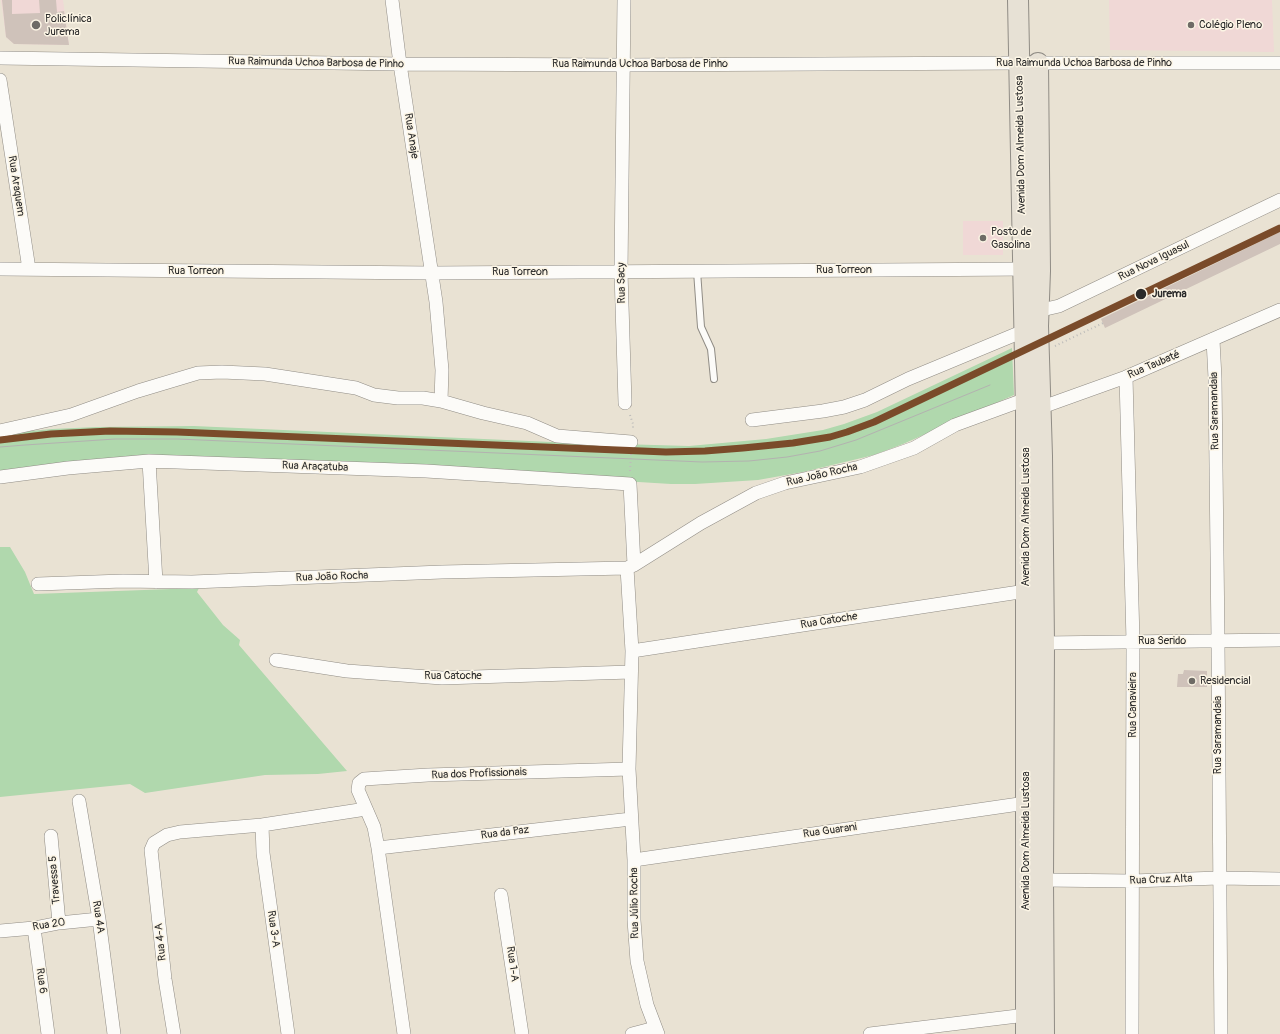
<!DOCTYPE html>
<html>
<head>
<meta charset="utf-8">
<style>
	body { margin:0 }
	canvas { display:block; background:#e9e2d3 }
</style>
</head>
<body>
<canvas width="1280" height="1034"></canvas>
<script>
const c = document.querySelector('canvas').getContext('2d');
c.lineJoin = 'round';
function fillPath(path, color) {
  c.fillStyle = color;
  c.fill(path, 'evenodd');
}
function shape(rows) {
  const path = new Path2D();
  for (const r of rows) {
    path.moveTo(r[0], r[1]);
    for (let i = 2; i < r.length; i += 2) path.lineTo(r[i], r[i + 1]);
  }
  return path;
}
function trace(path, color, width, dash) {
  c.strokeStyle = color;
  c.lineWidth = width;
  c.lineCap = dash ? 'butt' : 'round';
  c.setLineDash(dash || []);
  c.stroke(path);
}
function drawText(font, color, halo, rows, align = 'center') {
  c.font = font + ' Pangolin,sans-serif';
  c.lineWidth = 3;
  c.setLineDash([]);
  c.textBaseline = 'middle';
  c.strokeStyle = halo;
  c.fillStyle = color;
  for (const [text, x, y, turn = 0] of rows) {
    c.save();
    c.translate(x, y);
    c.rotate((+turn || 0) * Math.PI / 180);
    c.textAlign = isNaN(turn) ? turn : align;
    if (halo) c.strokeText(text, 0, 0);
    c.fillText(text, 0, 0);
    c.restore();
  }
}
fillPath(shape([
	[1,0,63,0,69,45,14,44,6,37],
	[1109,0,1272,0,1274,52,1110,50],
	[963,221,1003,221,1003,255,963,255]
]), '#f0d8d6');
fillPath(shape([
	[1012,348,1014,395,903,444,874,455,803,472,758,480,695,484,671,484,280,460,0,474,0,434,52,429,96,427,194,426,551,442,689,446,766,439,823,430,844,424,877,412],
	[0,547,10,547,25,572,34,594,199,588,197,592,223,625,240,640,239,645,347,771,318,774,265,775,145,793,130,784,0,797]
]), '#b0d8ad');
fillPath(shape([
	[2,0,12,0,12,14,40,13,39,0,56,0,57,12,64,11,69,45,14,44,6,37],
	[1280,232,1280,244,1105,328,1101,319],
	[1184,670,1207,671,1207,687,1177,687,1178,674,1183,674]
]), '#cfc2ba');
const lane = shape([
	[697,271,701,327,711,349,714,379]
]);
const street = shape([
	[392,0,400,64,436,302,442,370,441,401],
	[624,0,621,272,625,403],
	[0,58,400,64,623,65,1019,63,1280,63],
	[0,80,29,269],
	[0,269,432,273,1030,269],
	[1033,312,1059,306,1280,200],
	[1213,340,1215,378,1218,641,1221,1034],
	[1126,377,1133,641,1132,1034],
	[1034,410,1126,377,1280,310],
	[752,420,823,411,844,407,865,400,908,379,1031,328],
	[0,431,71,415,138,391,198,373,222,372,265,374,356,388,374,395,398,398,423,398,441,401,483,413,527,423,557,436,631,442],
	[149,461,156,582],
	[0,477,68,468,149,461,426,471,630,484,634,565],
	[627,568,632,651,629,769,634,860,634,920,637,961,647,1005,658,1034],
	[38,584,123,581,192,582,442,572,627,568,634,565,701,523,756,493,785,483,860,467,914,448,955,425,1026,399],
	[1044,643,1280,640],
	[632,651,1026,591],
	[276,660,347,671,442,678,631,672],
	[79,801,99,919,114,1034],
	[262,825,263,853,288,1034],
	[51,836,59,923],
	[378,848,631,819],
	[634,860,1026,803],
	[1043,880,1132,881,1219,878,1280,879],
	[501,895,522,1034],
	[34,928,48,1034],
	[0,931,34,928,59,923,99,919],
	[174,1034,165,979,151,850,154,843,167,835,180,832,262,825,366,809],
	[404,1034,378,848,374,827,358,790,359,783,364,779,428,775,629,769],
	[632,1034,655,1028],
	[870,1034,1026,1015]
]);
const primary = shape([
	[1018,0,1026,412,1026,1034],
	[1038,63,1040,271,1038,326,1042,456,1044,643,1043,880,1044,1034]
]);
trace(lane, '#908c85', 8);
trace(street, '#908c85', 14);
trace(primary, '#908c85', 22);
trace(shape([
	[1055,346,1103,323],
	[630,415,633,424,633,429],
	[630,471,631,454]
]), '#bdbcba', 2, [1, 3]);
trace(lane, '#fcfbf8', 6);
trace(street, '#fcfbf8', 13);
trace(primary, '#e7e1d5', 20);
trace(shape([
	[900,409,1280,228],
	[0,447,25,445,115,439,178,439,702,462,749,461,787,457,820,451,856,440,990,385]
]), '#b3b2b0', 1);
trace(shape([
	[0,440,51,434,110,431,177,432,666,452,705,451,743,448,793,443,830,437,847,432,874,422,1280,228]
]), '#7a4b2a', 7);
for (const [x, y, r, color] of [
	[36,25,5,"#6e6b66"],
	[1191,25,4,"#6e6b66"],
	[983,238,4,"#6e6b66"],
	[1141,294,6,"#2b2b2b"],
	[1192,681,4,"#6e6b66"]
]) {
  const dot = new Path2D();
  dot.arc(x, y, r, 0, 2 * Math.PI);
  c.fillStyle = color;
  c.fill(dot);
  trace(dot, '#fcf5e5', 1.5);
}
drawText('11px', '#2b2b2b', '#fcf5e5', [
	["Policlínica",45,19],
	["Jurema",45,32],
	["Colégio Pleno",1199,25],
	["Posto de",991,232],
	["Gasolina",991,245],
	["Residencial",1200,681]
], 'left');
drawText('11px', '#2b2b2b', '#fcf5e5', [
	["Rua Raimunda Uchoa Barbosa de Pinho",316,63,1],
	["Rua Raimunda Uchoa Barbosa de Pinho",1084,63],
	["Rua Raimunda Uchoa Barbosa de Pinho",640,64],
	["Rua Anaje",411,136,81],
	["Avenida Dom Almeida Lustosa",1021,145,-91],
	["Rua Araquem",16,186,81],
	["Rua Nova Iguasul",1154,261,-26],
	["Rua Torreon",844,270],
	["Rua Torreon",196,271],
	["Rua Torreon",520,272],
	["Rua Sacy",622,283,-91],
	["Rua Taubaté",1154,365,-23],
	["Rua Saramandaia",1215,411,-91],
	["Rua Araçatuba",315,467,2],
	["Rua João Rocha",822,475,-13],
	["Avenida Dom Almeida Lustosa",1026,517,-90],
	["Rua João Rocha",332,577,-2],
	["Rua Catoche",829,621,-9],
	["Rua Serido",1162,641],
	["Rua Catoche",453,676],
	["Rua Canavieira",1133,705,-90],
	["Rua Saramandaia",1218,735,-90],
	["Rua dos Profissionais",479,774,-2],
	["Rua Guarani",830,831,-8],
	["Rua da Paz",505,833,-7],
	["Avenida Dom Almeida Lustosa",1026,841,-90],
	["Travessa 5",55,880,-95],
	["Rua Cruz Alta",1161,880,-2],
	["Rua Júlio Rocha",635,903,-91],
	["Rua 4A",98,917,81],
	["Rua 20",49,925,-9],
	["Rua 3-A",273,929,82],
	["Rua 4-A",161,942,-96],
	["Rua 1-A",512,964,82],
	["Rua 6",41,981,82]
]);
drawText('bold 11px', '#2b2b2b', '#fcf5e5', [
	["Jurema",1152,294]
], 'left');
</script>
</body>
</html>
